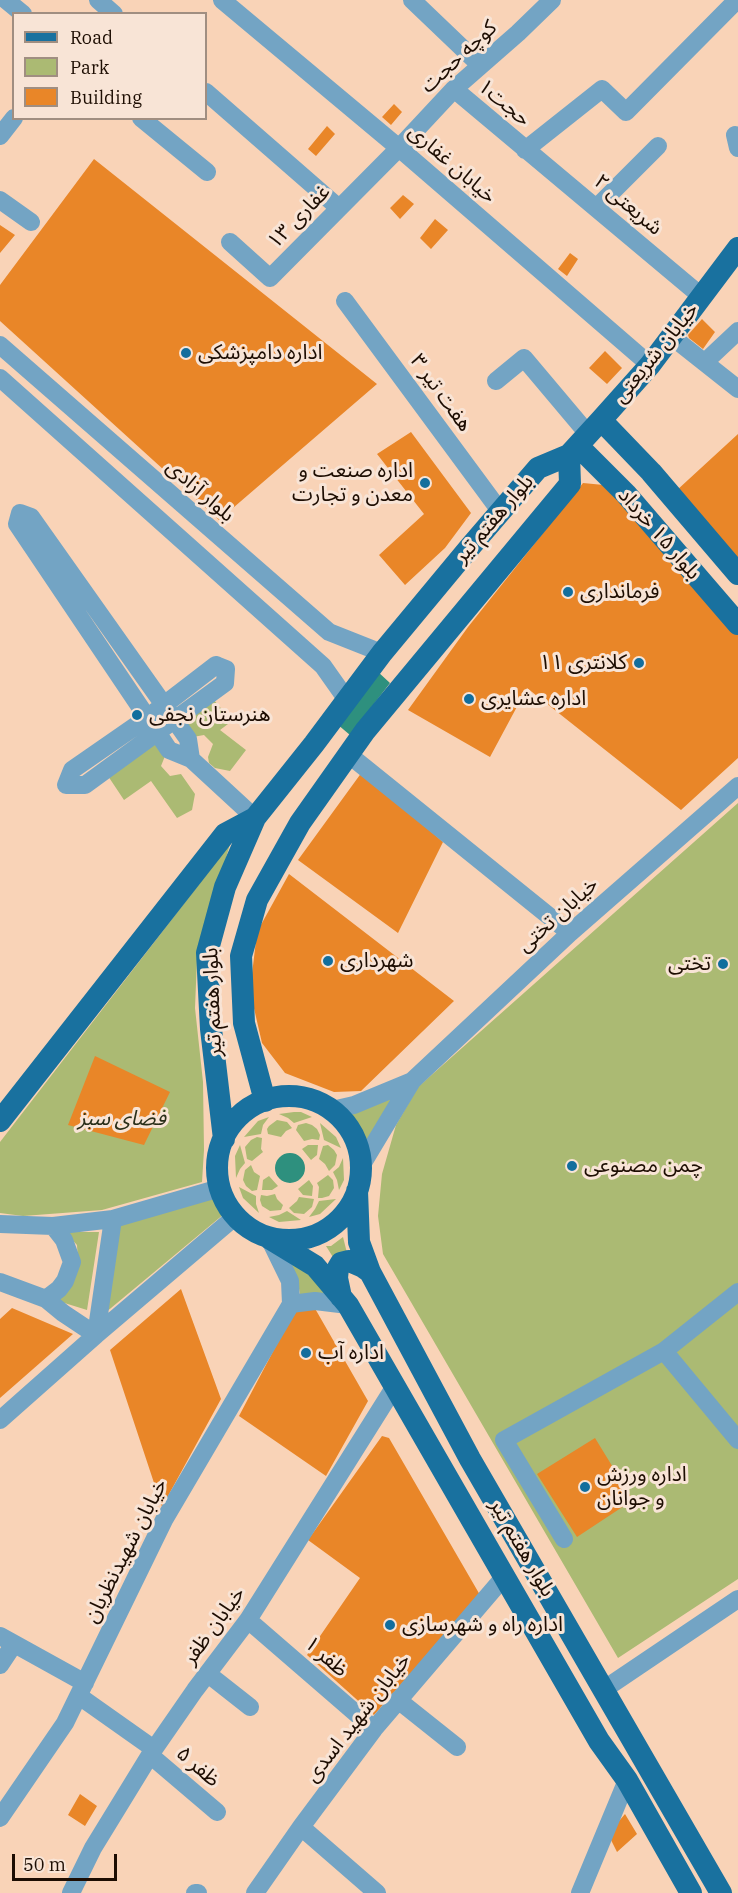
<!DOCTYPE html>
<html>
<head>
<meta charset="utf-8">
<style>
	body { margin:0 }
	#map { position:relative; width:738px; height:1893px; overflow:hidden; background:#f9d3b7; font-family:"IBM Plex Serif",serif }
	canvas { display:block }
	.legend { position:absolute; left:12px; top:12px; width:195px; height:108px; box-sizing:border-box; background:#f8e4d6; border:2px solid #a08e81; margin:0; padding:8px 10px; list-style:none; font-size:18px; color:#1d0d02 }
	.legend li { display:flex; align-items:center; gap:12px; height:30px }
	.legend b { width:30px; border:2px solid #a08e81 }
	.scale { position:absolute; left:12px; top:1854px; width:105px; height:27px; box-sizing:border-box; border:3px solid #1d0d02; border-top:0; padding-left:8px; font-size:18px; line-height:21px; white-space:nowrap; color:#1d0d02; -webkit-text-stroke:4px #f8e4d6; paint-order:stroke }
</style>
</head>
<body>
<div id="map">
<canvas width="738" height="1893"></canvas>
<ul class="legend">
<li><b style="height:8px;background:#19719f"></b>Road</li>
<li><b style="height:16px;background:#abba73"></b>Park</li>
<li><b style="height:16px;background:#e98628"></b>Building</li>
</ul>
<div class="scale">50 m</div>
</div>
<script>
const c = document.querySelector('canvas').getContext('2d');
c.lineJoin = 'round';
function fillPath(path, color) {
  c.fillStyle = color;
  c.fill(path, 'evenodd');
}
function shape(rows) {
  const path = new Path2D();
  for (const r of rows) {
    if (r.length === 3) {
      path.moveTo(r[0] + r[2], r[1]);
      path.arc(r[0], r[1], r[2], 0, 2 * Math.PI);
      continue;
    }
    path.moveTo(r[0], r[1]);
    for (let i = 2; i < r.length; i += 2) path.lineTo(r[i], r[i + 1]);
  }
  return path;
}
function trace(path, color, width, dash) {
  c.strokeStyle = color;
  c.lineWidth = width;
  c.lineCap = dash ? 'butt' : 'round';
  c.setLineDash(dash || []);
  c.stroke(path);
}
function drawText(font, color, halo, rows, align = 'center') {
  c.font = font + ' "IBM Plex Serif","Noto Sans Arabic",serif';
  c.lineWidth = 6;
  c.setLineDash([]);
  c.textBaseline = 'middle';
  c.strokeStyle = halo;
  c.fillStyle = color;
  for (const [text, x, y, turn = 0] of rows) {
    c.save();
    c.translate(x, y);
    c.rotate((+turn || 0) * Math.PI / 180);
    c.textAlign = isNaN(turn) ? turn : align;
    if (halo) c.strokeText(text, 0, 0);
    c.fillText(text, 0, 0);
    c.restore();
  }
}
fillPath(shape([
	[213,699,232,721,220,730,246,750,230,771,215,768,209,763,208,757,213,744,204,735,193,737,183,722],
	[156,741,165,756,161,766,170,776,181,774,195,794,192,810,177,818,151,781,124,800,108,776],
	[738,803,738,1579,618,1658,383,1254,378,1216,382,1174,396,1125,418,1087],
	[230,844,197,959,195,1008,203,1082,204,1150,202,1182,102,1210,23,1216,0,1213,0,1142],
	[407,1085,362,1160,360,1143,349,1124,337,1111],
	[294,1112,301,1112,312,1117,294,1123,288,1118,279,1114],
	[269,1117,263,1125,261,1134,244,1137,258,1121],
	[277,1120,287,1122,292,1128,286,1131,281,1137,268,1134,267,1129,269,1126],
	[306,1123,312,1125,317,1129,320,1135,319,1140,312,1139,304,1141,296,1130,298,1125],
	[320,1123,336,1137,341,1148,324,1140],
	[257,1137,262,1138,261,1149,263,1152,252,1161,247,1159,245,1147,251,1140],
	[240,1145,245,1163,240,1169,236,1178,235,1156],
	[308,1145,318,1145,317,1155,311,1160,302,1149],
	[328,1145,334,1150,337,1155,335,1165,329,1171,325,1164,319,1159,323,1146],
	[343,1158,344,1180,339,1190,337,1180,333,1172,339,1167],
	[251,1165,254,1172,260,1176,257,1190,252,1191,246,1186,243,1180,245,1170],
	[328,1175,333,1180,334,1188,329,1196,322,1198,318,1198,319,1187,317,1183],
	[269,1176,278,1186,272,1190,262,1190,263,1180],
	[309,1180,313,1186,312,1196,303,1195,298,1189],
	[214,1187,224,1214,105,1313,114,1224],
	[239,1187,256,1196,256,1204,259,1213,243,1198],
	[275,1194,277,1199,283,1205,281,1210,270,1211,262,1206,260,1200,261,1195,267,1196],
	[299,1197,314,1199,312,1207,304,1214,294,1213,289,1208,297,1201],
	[336,1199,320,1214,309,1217,315,1209,319,1201],
	[287,1211,301,1220,279,1222,269,1217,279,1215],
	[65,1232,99,1232,87,1310,58,1301,78,1261,77,1245],
	[343,1237,347,1253,336,1262,326,1246,331,1246],
	[282,1254,336,1296,300,1295,298,1282]
]), '#abba73');
fillPath(shape([
	[377,671,390,683,350,735,337,724],
	[290,1168,15]
]), '#2e907e');
fillPath(shape([
	[394,104,402,112,391,125,382,117],
	[327,126,335,134,316,156,308,149],
	[94,159,377,384,219,520,0,321,0,285],
	[403,195,414,204,400,219,390,208],
	[435,219,448,230,431,249,420,238],
	[0,225,15,235,0,253],
	[570,253,578,259,567,276,558,269],
	[702,319,715,332,703,349,689,338,688,335],
	[605,351,622,368,607,384,589,368],
	[411,432,471,513,445,548,405,585,379,555,424,514,377,454],
	[738,434,738,562,676,491],
	[583,483,614,486,738,631,738,758,681,810,527,688,490,757,408,710,468,627],
	[362,772,443,842,398,933,298,860],
	[289,874,454,1001,361,1091,334,1092,285,1073,262,1043,250,991,257,932],
	[95,1056,170,1092,144,1145,68,1125],
	[181,1289,221,1399,162,1507,110,1350],
	[313,1305,368,1401,326,1476,239,1416,297,1306],
	[12,1308,73,1334,0,1398,0,1319],
	[382,1436,389,1438,480,1595,374,1715,307,1655,360,1578,308,1540],
	[595,1438,633,1500,577,1537,537,1474],
	[80,1794,97,1806,85,1826,68,1815],
	[625,1814,637,1834,617,1852,608,1834]
]), '#e98628');
trace(shape([
	[6,0,23,14],
	[98,0,114,14],
	[222,0,399,148,650,365],
	[412,0,480,65],
	[454,89,701,296],
	[206,92,339,208],
	[141,118,207,172],
	[735,135,738,148],
	[0,136,14,118],
	[525,150,602,89,626,112,737,0],
	[0,200,31,222],
	[596,208,658,146],
	[230,242,270,278,399,148,454,89,518,33,552,0],
	[345,301,500,511],
	[671,336,738,389],
	[0,345,329,632,382,653],
	[705,362,738,331],
	[0,378,323,666,347,700],
	[496,381,524,358,588,434],
	[216,665,226,669,225,683,85,785,66,785,72,770,147,718,216,665],
	[348,754,570,933],
	[191,759,188,739,31,517,20,513,17,524,169,750,191,759,255,818],
	[332,1110,354,1105,412,1081],
	[361,1166,412,1081,570,933,738,786],
	[0,1224,53,1226,113,1219,220,1188],
	[269,1238,290,1281,291,1304,315,1301,348,1305],
	[0,1282,46,1299,63,1313,96,1335,236,1216],
	[46,1299,59,1289,65,1281,72,1262,64,1240,53,1226],
	[664,1351,738,1440],
	[0,1420,96,1335,113,1219],
	[564,1539,504,1440,664,1351,738,1292],
	[248,1620,374,1729],
	[0,1636,85,1683],
	[0,1665,14,1644],
	[208,1674,250,1707],
	[603,1690,738,1599],
	[79,1696,154,1749],
	[398,1700,457,1747],
	[150,1755,217,1812],
	[0,1818,65,1723,164,1520,291,1304],
	[301,1827,377,1893],
	[71,1893,93,1848,150,1755,195,1690,248,1620,395,1386],
	[195,1893,198,1893],
	[255,1893,301,1827,374,1729,504,1577],
	[580,1893,627,1780]
]), '#73a4c4', 18);
trace(shape([
	[601,420,651,472,738,574],
	[578,446,626,494,738,624],
	[289,1168,72],
	[265,1101,244,1023,241,956,257,900,300,823,365,731,570,484,569,455],
	[0,1121,225,834,255,818],
	[224,1139,211,1029,207,953,225,887,255,818,314,744,382,653,470,547,538,468,569,455,601,420,650,365,738,248],
	[357,1191,359,1242,370,1272,470,1459,721,1893],
	[269,1238,315,1266,348,1305,599,1741,627,1780,691,1893],
	[341,1297,337,1278,338,1268,341,1263,349,1261,363,1267,370,1272]
]), '#19719f', 22);
for (const [x, y, r, color] of [
	[186,353,6,"#126e9d"],
	[425,483,6,"#126e9d"],
	[568,592,6,"#126e9d"],
	[639,663,6,"#126e9d"],
	[469,699,6,"#126e9d"],
	[137,715,6,"#126e9d"],
	[328,961,6,"#126e9d"],
	[723,964,6,"#126e9d"],
	[572,1166,6,"#126e9d"],
	[306,1353,6,"#126e9d"],
	[585,1487,6,"#126e9d"],
	[390,1625,6,"#126e9d"]
]) {
  const dot = new Path2D();
  dot.arc(x, y, r, 0, 2 * Math.PI);
  c.fillStyle = color;
  c.fill(dot);
  trace(dot, '#f8e4d6', 2);
}
drawText('21px', '#1d0d02', '#f8e4d6', [
	["کوچه حجت",459,57,-43],
	["حجت۱",504,103,40],
	["خیابان غفاری",452,164,41],
	["شریعتی ۲",628,205,40],
	["غفاری ۱۳",299,217,-46],
	["خیابان شریعتی",656,353,-51],
	["هفت تیر ۳",441,393,54],
	["بلوار آزادی",200,491,41],
	["بلوار هفتم تیر",494,519,-49],
	["بلوار ۱۵ خرداد",659,534,49],
	["خیابان تختی",558,915,-42],
	["بلوار هفتم تیر",213,1002,-92],
	["بلوار هفتم تیر",522,1548,60],
	["خیابان شهیدنظریان",126,1551,-63],
	["خیابان ظفر",214,1626,-54],
	["ظفر ۱",326,1657,41],
	["خیابان شهید اسدی",358,1718,-52],
	["ظفر ۵",198,1767,41]
]);
drawText('21px', '#1d0d02', '#f8e4d6', [
	["اداره دامپزشکی",198,353],
	["اداره صنعت و",413,471,"right"],
	["معدن و تجارت",413,495,"right"],
	["فرمانداری",580,592],
	["کلانتری ۱۱",627,663,"right"],
	["اداره عشایری",481,699],
	["هنرستان نجفی",149,715],
	["شهرداری",340,961],
	["تختی",711,964,"right"],
	["چمن مصنوعی",584,1166],
	["اداره آب",318,1353],
	["اداره ورزش",597,1475],
	["و جوانان",597,1499],
	["اداره راه و شهرسازی",402,1625]
], 'left');
drawText('italic 21px', '#2a2f19', '#f8e4d6', [
	["فضای سبز",122,1119]
]);
</script>
</body>
</html>
